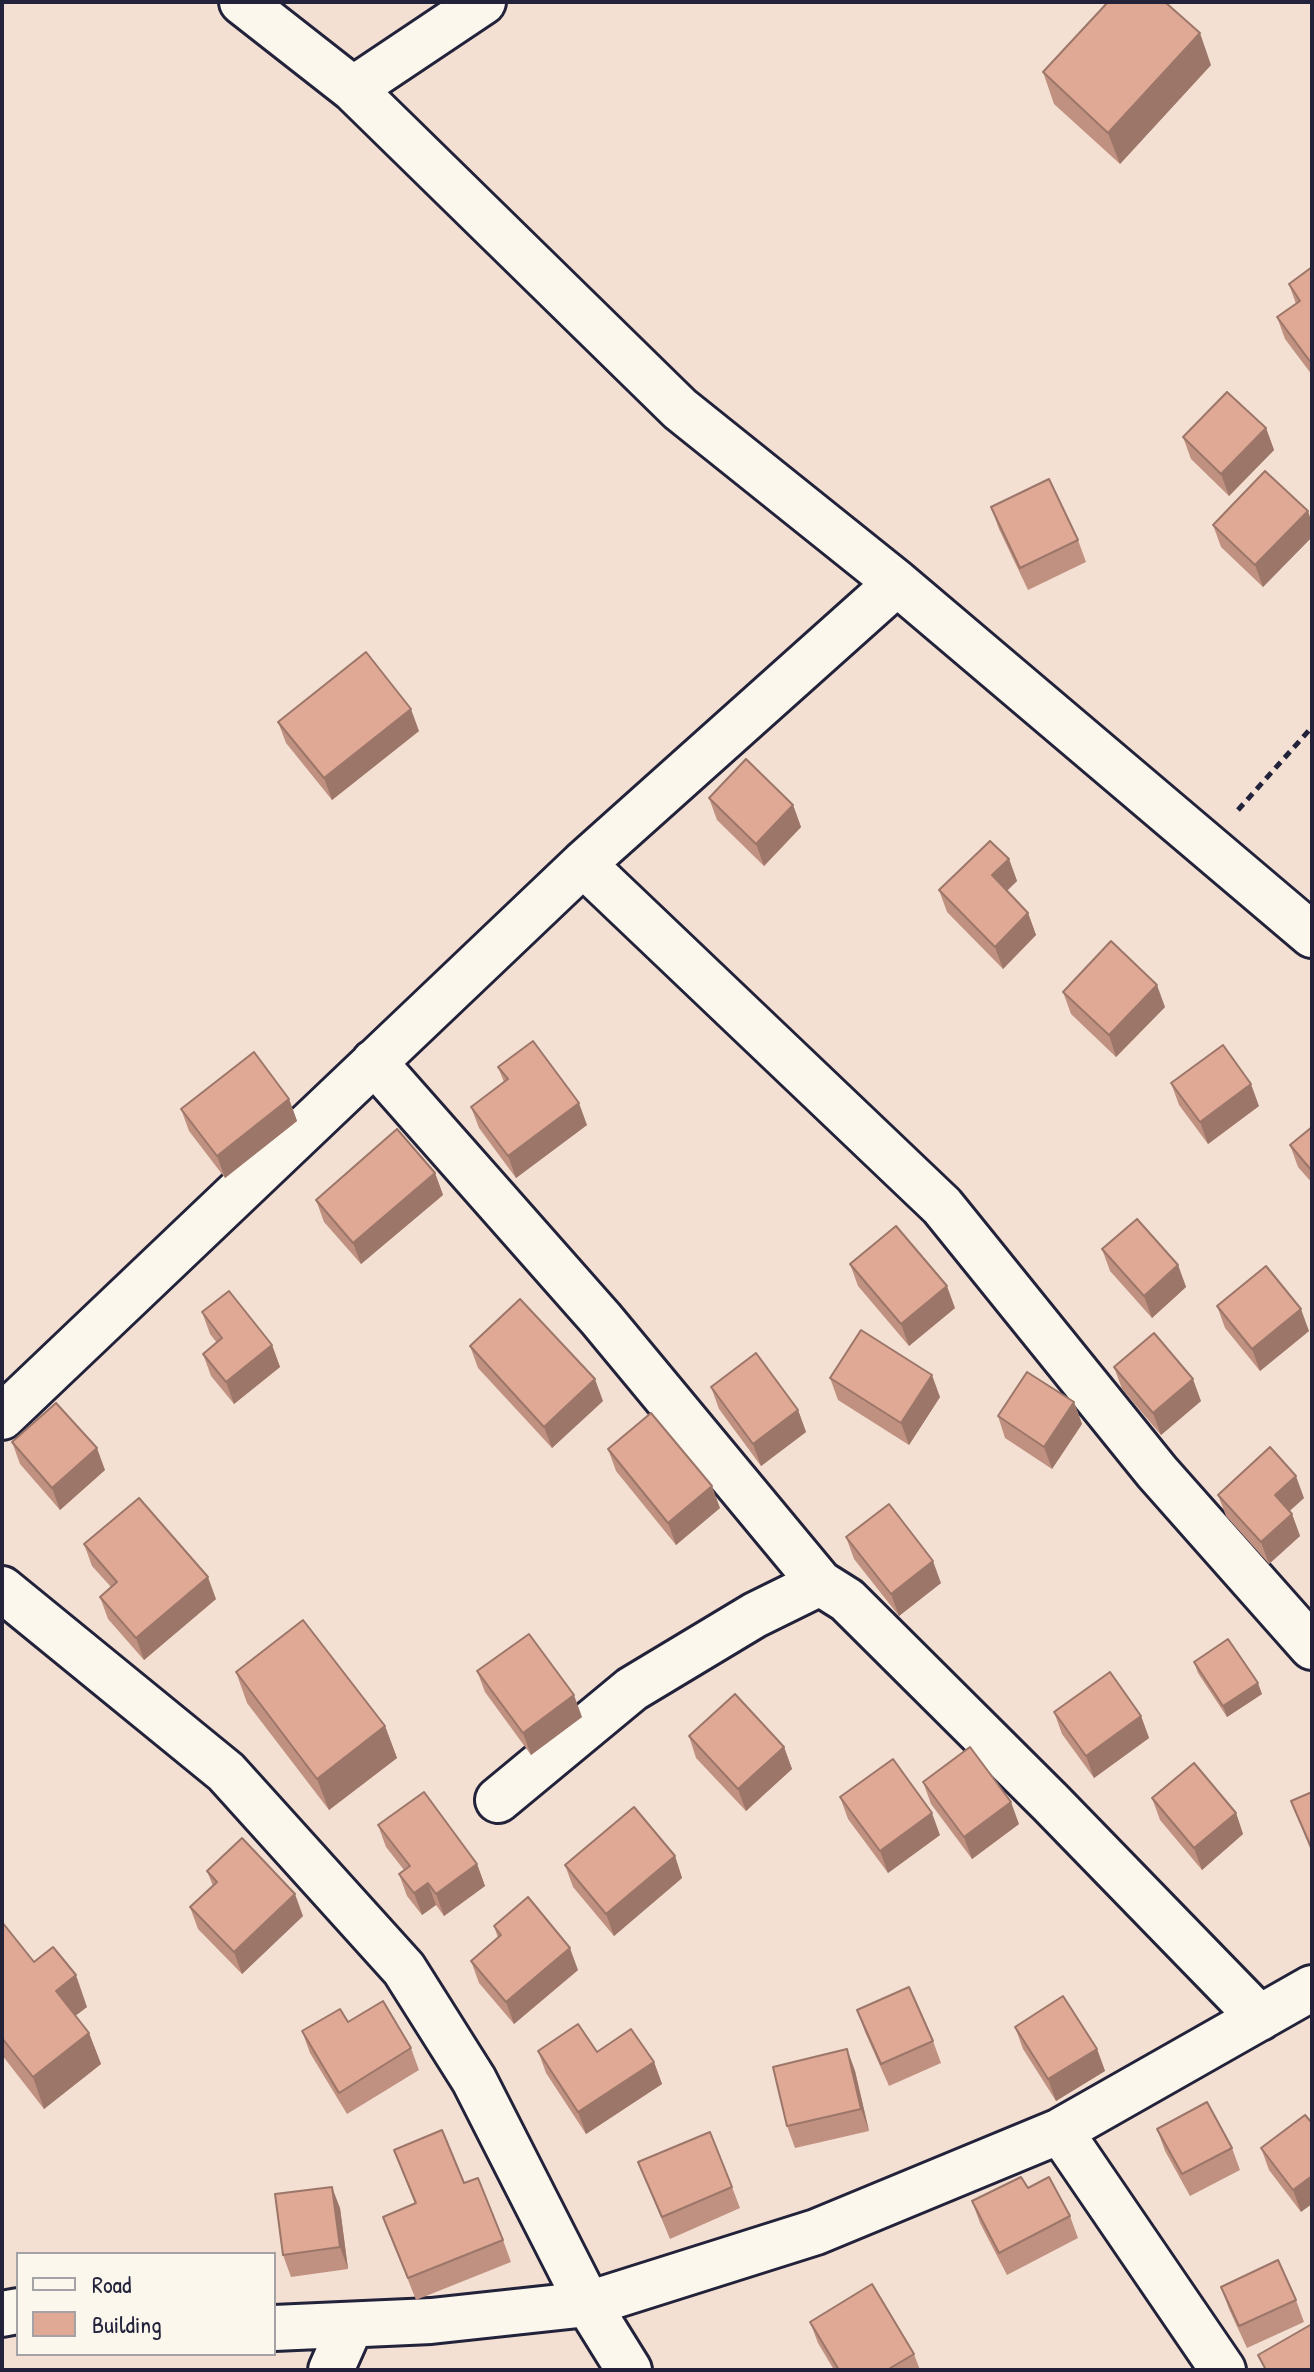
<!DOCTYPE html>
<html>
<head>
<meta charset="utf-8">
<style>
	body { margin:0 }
	#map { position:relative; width:1314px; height:2372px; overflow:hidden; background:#f3e0d2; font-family:"Patrick Hand",sans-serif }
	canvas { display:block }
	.frame { position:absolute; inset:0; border:4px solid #22223b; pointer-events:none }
	.legend { position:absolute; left:16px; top:2252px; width:260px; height:104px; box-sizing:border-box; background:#fbf7ec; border:2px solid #a4a2a5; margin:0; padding:10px 14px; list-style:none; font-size:24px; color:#22223b }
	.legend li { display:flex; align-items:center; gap:16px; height:40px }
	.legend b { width:40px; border:2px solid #a4a2a5 }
</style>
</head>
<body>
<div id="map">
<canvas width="1314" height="2372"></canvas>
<div class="frame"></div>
<ul class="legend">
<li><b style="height:10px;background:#fbf7ec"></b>Road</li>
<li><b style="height:22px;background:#dfa996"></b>Building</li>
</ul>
</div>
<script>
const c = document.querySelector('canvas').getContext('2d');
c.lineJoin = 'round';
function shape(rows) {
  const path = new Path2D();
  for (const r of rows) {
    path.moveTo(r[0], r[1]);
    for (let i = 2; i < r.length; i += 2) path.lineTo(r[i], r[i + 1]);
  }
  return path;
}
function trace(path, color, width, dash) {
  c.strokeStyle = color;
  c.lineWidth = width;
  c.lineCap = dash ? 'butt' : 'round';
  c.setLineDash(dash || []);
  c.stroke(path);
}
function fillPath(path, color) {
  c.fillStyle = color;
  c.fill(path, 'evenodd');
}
const minor = shape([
	[242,2,353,89,680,409,897,583,1312,935],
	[353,89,483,2],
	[583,864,942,1206,1157,1472,1312,1647],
	[374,1062,601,1319,820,1583],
	[2,1417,583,864,897,583],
	[2,1589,226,1772,404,1969,474,2080,588,2304,629,2370],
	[498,1800,632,1689,755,1615,820,1583,847,1600,1051,1803,1260,2018],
	[1060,2131,1223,2370],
	[2,2314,18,2311],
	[274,2328,431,2321,588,2304,816,2232,1060,2131,1312,1988],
	[331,2370,351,2325]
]);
trace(minor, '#22223b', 50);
trace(shape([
	[1238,810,1312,727]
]), '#22223b', 5, [8, 6]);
trace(minor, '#fbf7ec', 44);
fillPath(shape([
	[1211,65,1120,164,1054,104,1043,72],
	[1312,267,1312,375,1285,339,1277,317,1296,304,1289,284],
	[1266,428,1274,450,1229,496,1191,459,1183,437],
	[991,507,1078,540,1086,562,1028,590,999,529],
	[1308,511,1312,524,1312,537,1263,587,1221,547,1213,525],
	[278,722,419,731,332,800,286,743],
	[709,798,793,805,801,827,764,866,717,820],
	[1009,859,1017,881,1007,891,1028,913,1036,935,1003,969,947,912,939,890],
	[1063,992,1165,1007,1116,1057,1071,1014],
	[498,1067,587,1125,516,1178,479,1128,471,1107,504,1082],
	[1171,1083,1259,1106,1208,1144,1179,1105],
	[289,1099,297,1121,225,1178,189,1131,181,1109],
	[1312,1127,1312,1183,1298,1167,1290,1145],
	[435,1173,443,1195,361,1264,324,1222,316,1200],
	[1102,1249,1178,1265,1186,1287,1152,1318,1110,1271],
	[850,1264,955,1308,909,1346,858,1286],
	[1217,1306,1309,1331,1260,1371,1225,1328],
	[202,1312,272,1345,280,1367,234,1404,211,1376,203,1354,217,1343,210,1334],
	[470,1346,603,1401,552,1448,478,1368],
	[1114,1367,1201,1401,1161,1435,1122,1389],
	[830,1378,940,1397,909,1445,838,1400],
	[711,1387,798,1410,806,1432,761,1466,719,1409],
	[1074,1402,1082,1424,1052,1469,1005,1438,998,1416],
	[12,1442,105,1470,60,1510,20,1464],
	[608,1449,720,1508,676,1545,616,1471],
	[1218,1495,1304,1498,1289,1511,1292,1514,1300,1536,1269,1564,1226,1516],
	[846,1537,941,1583,899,1616,854,1559],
	[84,1544,216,1599,144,1660,108,1619,100,1597,111,1587,92,1566],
	[1194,1662,1262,1694,1227,1717,1198,1673],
	[477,1671,582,1717,531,1755,485,1692],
	[236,1672,385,1726,397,1758,329,1810,247,1703],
	[1054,1712,1141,1716,1149,1738,1094,1778,1062,1734],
	[689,1736,784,1747,792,1769,746,1811,696,1758],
	[923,1782,1019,1824,972,1859,931,1804],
	[1312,1792,1312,1853,1291,1801],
	[840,1797,940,1835,888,1873,848,1819],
	[1152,1798,1236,1813,1243,1834,1202,1870,1160,1820],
	[378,1825,477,1864,485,1886,444,1916,436,1905,422,1915,407,1896,399,1874,404,1870,386,1847],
	[675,1856,682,1878,614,1936,573,1887,565,1865],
	[207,1871,303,1916,242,1974,198,1929,190,1907,213,1886],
	[2,1922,34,1962,87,2007,75,2016,89,2033,101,2064,44,2109,2,2055],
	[494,1926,578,1970,514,2024,479,1983,471,1961,498,1938],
	[857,2010,933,2041,941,2063,889,2086,865,2032],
	[1015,2027,1097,2049,1105,2071,1056,2101,1023,2049],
	[302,2031,411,2048,419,2070,347,2114,310,2053],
	[847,2049,855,2071,869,2131,795,2148,787,2126],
	[538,2051,597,2052,654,2062,662,2084,586,2134,546,2073],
	[1312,2123,1301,2212,1269,2170,1261,2148],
	[1157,2129,1232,2148,1240,2170,1190,2196,1165,2151],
	[394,2150,464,2183,503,2240,511,2262,416,2300,383,2217,415,2204],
	[638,2162,732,2187,740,2208,670,2239],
	[1028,2188,1070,2216,1078,2238,1007,2275,980,2223,972,2201],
	[340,2208,348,2269,291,2277,283,2255],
	[1221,2287,1296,2300,1304,2322,1247,2348,1229,2309],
	[810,2322,914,2354,920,2370,834,2370,818,2343]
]), '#c09181');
fillPath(shape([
	[1200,33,1211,65,1120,164,1108,133],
	[1266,428,1274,450,1229,496,1221,474],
	[1308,511,1312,524,1312,537,1263,587,1255,565],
	[411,709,419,731,332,800,324,778],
	[793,805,801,827,764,866,756,844],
	[1009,859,1017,881,1000,897,992,875],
	[1028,913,1036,935,1003,969,995,947],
	[1157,985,1165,1007,1116,1057,1109,1035],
	[1251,1084,1259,1106,1208,1144,1200,1122],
	[289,1099,297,1121,225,1178,217,1156],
	[579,1103,587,1125,516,1178,508,1156],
	[435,1173,443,1195,361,1264,353,1243],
	[1178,1265,1186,1287,1152,1318,1144,1296],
	[947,1286,955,1308,909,1346,901,1324],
	[1301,1309,1309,1331,1260,1371,1252,1349],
	[272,1345,280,1367,234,1404,226,1382],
	[932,1375,940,1397,909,1445,901,1423],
	[595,1379,603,1401,552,1448,544,1427],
	[1193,1379,1201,1401,1161,1435,1153,1413],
	[1074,1402,1082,1424,1052,1469,1044,1447],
	[798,1410,806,1432,761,1466,753,1444],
	[97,1448,105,1470,60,1510,52,1488],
	[1296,1476,1304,1498,1283,1517,1275,1495],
	[712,1486,720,1508,676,1545,668,1523],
	[1292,1514,1300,1536,1269,1564,1261,1542],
	[933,1561,941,1583,899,1616,891,1594],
	[208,1577,216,1599,144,1660,136,1638],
	[1258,1683,1262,1694,1227,1717,1223,1706],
	[574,1695,582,1717,531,1755,523,1733],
	[1141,1716,1149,1738,1094,1778,1086,1756],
	[385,1726,397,1758,329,1810,317,1779],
	[784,1747,792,1769,746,1811,738,1789],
	[1011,1802,1019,1824,972,1859,964,1837],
	[932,1813,940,1835,888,1873,880,1851],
	[1236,1813,1243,1834,1202,1870,1194,1848],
	[675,1856,682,1878,614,1936,606,1914],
	[477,1864,485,1886,444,1916,436,1894],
	[428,1883,436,1905,422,1915,414,1893],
	[295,1894,303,1916,242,1974,234,1952],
	[570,1948,578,1970,514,2024,506,2002],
	[76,1975,87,2007,67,2022,56,1991],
	[89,2033,101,2064,44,2109,33,2077],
	[847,2049,855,2071,869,2131,861,2109],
	[1097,2049,1105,2071,1056,2101,1048,2079],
	[654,2062,662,2084,586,2134,578,2112],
	[1312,2176,1312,2204,1301,2212,1293,2190],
	[332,2187,340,2208,348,2269,340,2247]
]), '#9c7669');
const building = shape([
	[1108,2,1165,2,1200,33,1108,133,1043,72,1108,2],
	[1312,267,1312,364,1277,317,1300,301,1289,284,1312,267],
	[1227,392,1266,428,1221,474,1183,437,1227,392],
	[1265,471,1308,511,1255,565,1213,525,1265,471],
	[1049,479,1078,540,1020,568,991,507,1049,479],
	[366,652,411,709,324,778,278,722,366,652],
	[746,759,793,805,756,844,709,798,746,759],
	[990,841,1009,859,992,875,1028,913,995,947,939,890,990,841],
	[1111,941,1157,985,1109,1035,1063,992,1111,941],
	[533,1041,579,1103,508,1156,471,1107,508,1079,498,1067,533,1041],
	[1223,1045,1251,1084,1200,1122,1171,1083,1223,1045],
	[254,1052,289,1099,217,1156,181,1109,254,1052],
	[1312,1127,1312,1171,1290,1145,1312,1127],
	[397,1129,435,1173,353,1243,316,1200,397,1129],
	[1137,1219,1178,1265,1144,1296,1102,1249,1137,1219],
	[896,1226,947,1286,901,1324,850,1264,896,1226],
	[1266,1266,1301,1309,1252,1349,1217,1306,1266,1266],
	[229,1291,272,1345,226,1382,203,1354,222,1338,202,1312,229,1291],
	[520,1299,595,1379,544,1427,470,1346,520,1299],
	[861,1330,932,1375,901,1423,830,1378,861,1330],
	[1154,1333,1193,1379,1153,1413,1114,1367,1154,1333],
	[756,1353,798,1410,753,1444,711,1387,756,1353],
	[1027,1372,1074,1402,1044,1447,998,1416,1027,1372],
	[56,1403,97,1448,52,1488,12,1442,56,1403],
	[651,1413,712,1486,668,1523,608,1449,651,1413],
	[1270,1447,1296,1476,1275,1495,1292,1514,1261,1542,1218,1495,1270,1447],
	[139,1498,208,1577,136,1638,100,1597,117,1582,84,1544,139,1498],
	[889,1504,933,1561,891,1594,846,1537,889,1504],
	[303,1620,385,1726,317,1779,236,1672,303,1620],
	[529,1634,574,1695,523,1733,477,1671,529,1634],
	[1228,1639,1258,1683,1223,1706,1194,1662,1228,1639],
	[1110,1672,1141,1716,1086,1756,1054,1712,1110,1672],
	[735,1694,784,1747,738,1789,689,1736,735,1694],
	[970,1747,1011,1802,964,1837,923,1782,970,1747],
	[893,1759,932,1813,880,1851,840,1797,893,1759],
	[1194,1763,1236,1813,1194,1848,1152,1798,1194,1763],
	[424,1792,477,1864,436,1894,428,1883,414,1893,399,1874,410,1866,378,1825,424,1792],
	[1312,1792,1312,1846,1311,1847,1291,1801,1312,1792],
	[634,1807,675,1856,606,1914,565,1865,634,1807],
	[242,1838,295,1894,234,1952,190,1907,217,1882,207,1871,242,1838],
	[528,1897,570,1948,506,2002,471,1961,501,1935,494,1926,528,1897],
	[2,1922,34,1962,53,1947,76,1975,56,1991,89,2033,33,2077,2,2038,2,1922],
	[909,1987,933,2041,881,2064,857,2010,909,1987],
	[1063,1996,1097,2049,1048,2079,1015,2027,1063,1996],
	[383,2001,411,2048,339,2093,302,2031,340,2009,348,2022,383,2001],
	[578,2024,597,2052,631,2029,654,2062,578,2112,538,2051,578,2024],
	[847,2049,861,2109,787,2126,773,2067,847,2049],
	[1207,2102,1232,2148,1182,2174,1157,2129,1207,2102],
	[1305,2115,1312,2123,1312,2176,1293,2190,1261,2148,1305,2115],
	[442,2130,464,2183,478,2178,503,2240,408,2278,383,2217,416,2203,394,2150,442,2130],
	[710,2132,732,2187,662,2217,638,2162,710,2132],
	[1021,2177,1028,2188,1049,2177,1070,2216,999,2253,972,2201,1021,2177],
	[332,2187,340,2247,283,2255,275,2194,332,2187],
	[1278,2260,1296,2300,1239,2326,1221,2287,1278,2260],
	[872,2284,914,2354,887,2370,839,2370,810,2322,872,2284],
	[1312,2324,1312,2370,1266,2370,1258,2355,1312,2324]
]);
fillPath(building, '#dfa996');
trace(building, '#9c7669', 2);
</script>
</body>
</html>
